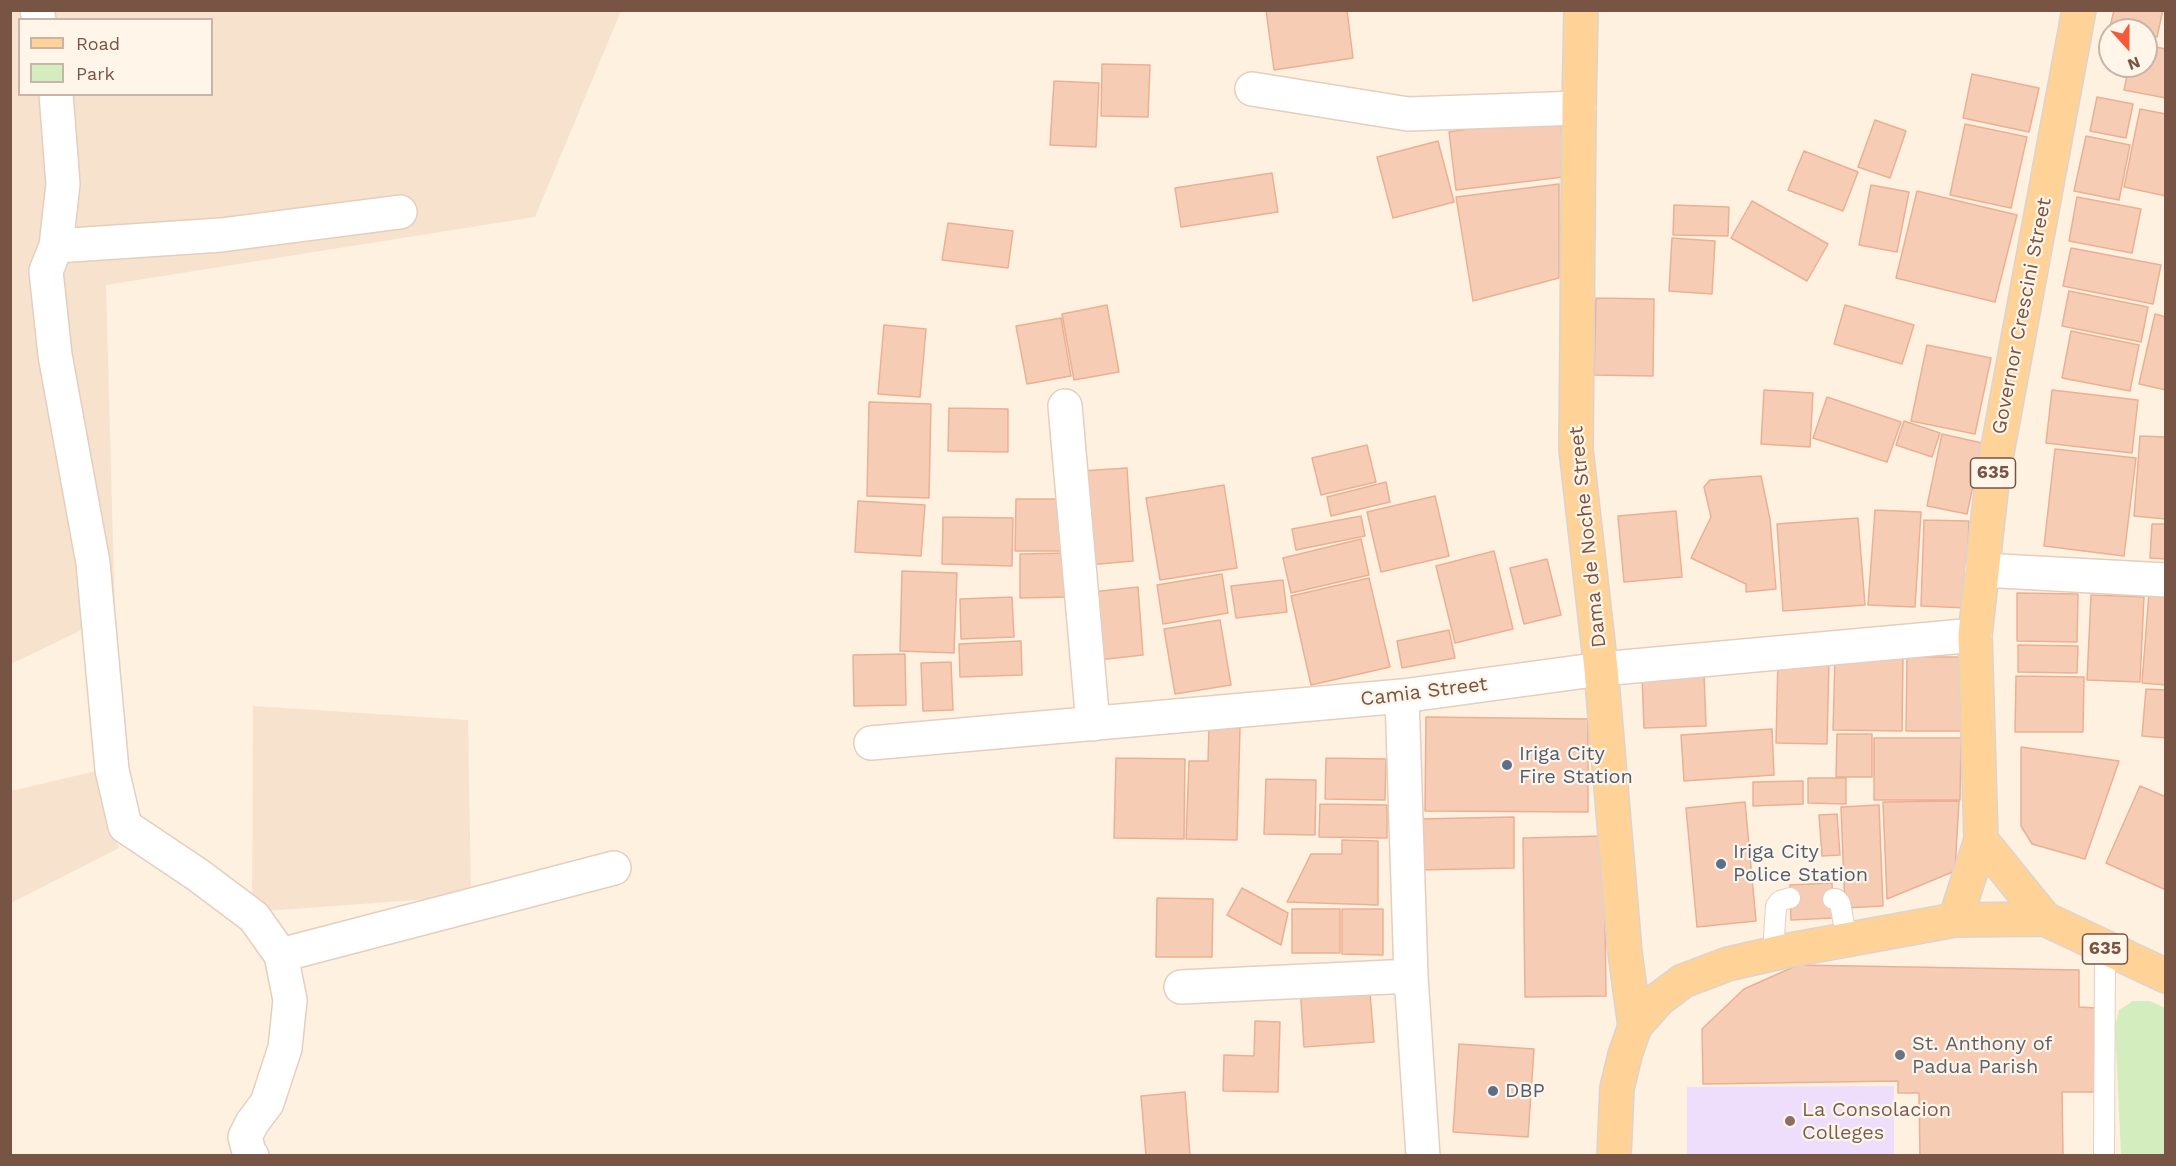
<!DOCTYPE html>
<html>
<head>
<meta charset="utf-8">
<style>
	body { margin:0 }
	#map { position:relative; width:2176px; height:1166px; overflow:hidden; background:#fef1e0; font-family:"Work Sans",sans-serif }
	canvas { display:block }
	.frame { position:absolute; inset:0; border:12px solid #785445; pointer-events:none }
	.legend { position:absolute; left:18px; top:18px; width:195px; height:78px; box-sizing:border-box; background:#fff5e9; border:2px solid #c9b5a7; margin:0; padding:8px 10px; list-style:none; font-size:18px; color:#785445 }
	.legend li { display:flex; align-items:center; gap:12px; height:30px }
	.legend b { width:30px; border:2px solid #c9b5a7 }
	.north { position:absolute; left:2098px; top:18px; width:60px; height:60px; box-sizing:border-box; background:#fff5e9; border:2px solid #c9b5a7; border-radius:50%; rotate:159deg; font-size:16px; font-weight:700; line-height:24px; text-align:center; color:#785445 }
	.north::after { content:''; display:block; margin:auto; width:21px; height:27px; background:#f55939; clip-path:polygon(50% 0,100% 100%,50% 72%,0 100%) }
</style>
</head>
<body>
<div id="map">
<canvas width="2176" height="1166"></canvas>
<div class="frame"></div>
<ul class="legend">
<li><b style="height:8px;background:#ffd397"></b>Road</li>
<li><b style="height:16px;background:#d4edbe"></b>Park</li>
</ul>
<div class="north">N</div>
</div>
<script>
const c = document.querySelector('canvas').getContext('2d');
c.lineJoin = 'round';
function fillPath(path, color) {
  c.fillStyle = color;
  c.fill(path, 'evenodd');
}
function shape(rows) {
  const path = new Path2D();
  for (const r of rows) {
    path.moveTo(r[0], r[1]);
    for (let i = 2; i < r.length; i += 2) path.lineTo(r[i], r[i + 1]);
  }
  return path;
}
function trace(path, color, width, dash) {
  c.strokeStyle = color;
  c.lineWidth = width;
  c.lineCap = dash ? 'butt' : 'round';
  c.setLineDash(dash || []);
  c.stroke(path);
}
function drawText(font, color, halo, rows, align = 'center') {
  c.font = font + ' "Work Sans",sans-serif';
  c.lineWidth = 4.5;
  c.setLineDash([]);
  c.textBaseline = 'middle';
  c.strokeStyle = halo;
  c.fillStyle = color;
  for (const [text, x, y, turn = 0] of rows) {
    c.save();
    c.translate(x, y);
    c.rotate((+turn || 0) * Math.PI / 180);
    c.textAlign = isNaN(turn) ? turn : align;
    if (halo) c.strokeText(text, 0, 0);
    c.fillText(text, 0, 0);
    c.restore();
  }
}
fillPath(shape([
	[11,11,621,11,535,217,106,285,115,614,11,664],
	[20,20,212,20,212,94,20,94],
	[253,706,468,720,471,896,252,912],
	[96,771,119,848,11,903,11,791]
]), '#f7e2ce');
fillPath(shape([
	[1894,1086,1894,1155,1687,1155,1687,1087]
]), '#eeddfb');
fillPath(shape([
	[2133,1001,2150,1001,2165,1008,2165,1155,2121,1155,2115,1026,2119,1010]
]), '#d4edbe');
const building = shape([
	[1266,10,1347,10,1353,58,1274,70,1266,10],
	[2114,10,2163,10,2157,37,2146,35,2146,30,2123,30,2110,27,2114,10],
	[2146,45,2166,49,2166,98,2124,90,2129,66,2146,66,2146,45],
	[1102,64,1150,65,1148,117,1101,116,1102,64],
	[1972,74,2039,88,2029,132,1963,118,1972,74],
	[1054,81,1099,83,1096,147,1050,145,1054,81],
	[2097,97,2133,104,2126,138,2090,131,2097,97],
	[2140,109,2166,114,2166,196,2124,187,2140,109],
	[1561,115,1563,177,1456,190,1449,132,1561,115],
	[1875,120,1906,131,1890,178,1858,167,1875,120],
	[1965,124,2027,137,2011,208,1950,195,1965,124],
	[2086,136,2130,145,2119,200,2074,191,2086,136],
	[1438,141,1454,202,1393,218,1377,157,1438,141],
	[1804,151,1858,172,1843,211,1788,190,1804,151],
	[1272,173,1278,212,1181,227,1175,188,1272,173],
	[1559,184,1559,278,1473,301,1456,197,1559,184],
	[1871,185,1909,192,1897,252,1859,245,1871,185],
	[1917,191,2017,215,1995,302,1896,278,1917,191],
	[2077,197,2141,209,2132,253,2069,241,2077,197],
	[1752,201,1828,244,1807,281,1731,238,1752,201],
	[1674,205,1729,207,1728,236,1673,235,1674,205],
	[948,223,1013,231,1008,268,942,260,948,223],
	[1672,238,1715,241,1712,294,1669,291,1672,238],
	[2071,248,2161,265,2153,304,2063,286,2071,248],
	[2069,291,2148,307,2141,342,2062,326,2069,291],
	[1596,298,1654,299,1653,376,1594,375,1596,298],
	[1107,305,1119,372,1074,380,1062,314,1107,305],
	[1845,305,1914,325,1902,364,1834,344,1845,305],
	[2155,314,2166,317,2166,390,2139,384,2155,314],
	[1061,318,1071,376,1027,384,1016,326,1061,318],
	[884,325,926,329,920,397,878,394,884,325],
	[2071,331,2139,345,2130,391,2062,378,2071,331],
	[1927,345,1991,358,1975,434,1911,421,1927,345],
	[1764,390,1813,393,1810,447,1761,444,1764,390],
	[2052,390,2138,400,2132,453,2046,443,2052,390],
	[1827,397,1901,422,1887,462,1813,438,1827,397],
	[869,402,931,404,929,498,867,496,869,402],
	[949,408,1008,409,1008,452,948,451,949,408],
	[1904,421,1940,433,1932,457,1896,445,1904,421],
	[1942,434,1982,443,1967,514,1927,506,1942,434],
	[2140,436,2166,437,2166,519,2134,516,2140,436],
	[1367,445,1376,482,1321,495,1312,458,1367,445],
	[2055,449,2136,458,2124,556,2044,546,2055,449],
	[1127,468,1133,561,1088,565,1081,471,1127,468],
	[1761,476,1770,519,1776,589,1746,592,1746,584,1691,558,1711,517,1704,487,1710,480,1761,476],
	[1386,482,1390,502,1331,516,1327,497,1386,482],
	[1224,485,1237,568,1160,580,1146,498,1224,485],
	[1435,496,1449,556,1381,572,1367,512,1435,496],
	[1016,499,1062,499,1062,551,1015,551,1016,499],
	[858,501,925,505,921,556,855,552,858,501],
	[1875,510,1921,512,1915,607,1868,605,1875,510],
	[1676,511,1682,577,1624,582,1618,516,1676,511],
	[1361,516,1365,536,1296,550,1292,529,1361,516],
	[943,517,1013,518,1012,566,942,564,943,517],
	[1858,518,1865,605,1783,611,1777,524,1858,518],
	[1924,520,1969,521,1966,608,1921,606,1924,520],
	[2152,524,2166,524,2166,559,2150,558,2152,524],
	[1361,539,1369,575,1291,593,1283,558,1361,539],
	[1494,551,1513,629,1455,643,1436,566,1494,551],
	[1069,553,1069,597,1020,598,1020,554,1069,553],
	[1547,559,1561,615,1524,624,1510,568,1547,559],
	[902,571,957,573,954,653,900,651,902,571],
	[1222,574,1228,613,1163,624,1157,585,1222,574],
	[1369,578,1390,667,1311,685,1291,596,1369,578],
	[1283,580,1287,612,1236,618,1231,586,1283,580],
	[1138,587,1143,655,1098,660,1092,592,1138,587],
	[2149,592,2166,593,2166,685,2142,683,2149,592],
	[2017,593,2078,594,2077,642,2017,641,2017,593],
	[2091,595,2144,597,2140,682,2087,680,2091,595],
	[1012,597,1014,637,961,639,960,599,1012,597],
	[1220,620,1231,685,1175,694,1164,629,1220,620],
	[1449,630,1455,658,1402,668,1397,641,1449,630],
	[1021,641,1022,675,960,677,959,644,1021,641],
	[2018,645,2078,646,2077,673,2018,672,2018,645],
	[905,654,906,705,854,706,853,655,905,654],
	[1835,656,1903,658,1902,731,1833,730,1835,656],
	[1907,657,1965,657,1963,731,1906,731,1907,657],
	[1778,660,1829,661,1827,744,1776,743,1778,660],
	[951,662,953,710,923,711,921,663,951,662],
	[1704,673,1706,726,1644,728,1642,676,1704,673],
	[2016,676,2084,677,2083,732,2015,732,2016,676],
	[2146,689,2166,690,2166,738,2142,736,2146,689],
	[1426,717,1588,719,1588,812,1425,811,1426,717],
	[1209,728,1240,728,1237,840,1186,839,1189,761,1208,761,1209,728],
	[1772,729,1774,775,1684,781,1681,735,1772,729],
	[1837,734,1872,734,1872,777,1836,777,1837,734],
	[1874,738,1961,738,1960,800,1874,800,1874,738],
	[2021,747,2119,761,2085,859,2032,844,2021,826,2021,747],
	[1116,758,1185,759,1184,839,1114,838,1116,758],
	[1326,758,1386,759,1385,800,1325,799,1326,758],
	[1808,778,1846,778,1846,804,1808,803,1808,778],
	[1266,779,1316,780,1315,835,1264,834,1266,779],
	[1803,781,1803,804,1753,806,1753,782,1803,781],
	[2140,786,2166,797,2166,890,2106,863,2140,786],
	[1959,801,1955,871,1887,899,1883,802,1959,801],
	[1745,802,1756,921,1697,927,1686,808,1745,802],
	[1320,804,1387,805,1387,838,1319,837,1320,804],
	[1879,805,1883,906,1845,908,1841,807,1879,805],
	[1837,814,1840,855,1822,856,1819,815,1837,814],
	[1514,817,1514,868,1419,870,1418,819,1514,817],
	[1604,836,1606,996,1525,997,1523,838,1604,836],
	[1342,840,1378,841,1378,905,1287,902,1311,854,1342,854,1342,840],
	[1832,883,1834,918,1791,920,1790,885,1832,883],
	[1242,888,1288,913,1281,945,1227,915,1242,888],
	[1157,898,1213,899,1212,957,1156,957,1157,898],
	[1292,909,1340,909,1340,953,1292,953,1292,909],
	[1342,909,1383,909,1383,955,1342,954,1342,909],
	[1798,965,2079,970,2079,1007,2097,1008,2099,1092,2062,1092,2063,1156,1920,1156,1919,1093,1898,1093,1898,1081,1703,1084,1702,1029,1744,989,1798,965],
	[1369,981,1374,1042,1304,1047,1300,986,1369,981],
	[1255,1021,1280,1022,1278,1092,1223,1091,1224,1055,1254,1056,1255,1021],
	[1459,1044,1534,1049,1528,1137,1453,1132,1459,1044],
	[1185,1092,1190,1156,1146,1156,1141,1096,1185,1092]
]);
fillPath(building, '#f6ccb5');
trace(building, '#ebb094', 1.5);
const service = shape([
	[1833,899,1836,899,1840,903,1847,941],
	[1773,953,1776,906,1780,901,1790,898],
	[2104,1156,2105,949]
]);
const minor = shape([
	[37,10,39,20],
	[1252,89,1408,114,1579,108],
	[56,94,63,184,56,246,46,271,55,355,93,563,112,770,125,826,198,875,254,917,281,955,290,1000,285,1048,267,1103,252,1123,245,1137,249,1152,252,1156],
	[56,246,221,235,400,212],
	[1065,406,1093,724],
	[1982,570,2166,580],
	[1402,696,1411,976,1423,1156],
	[871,743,1402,696,1601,669,1975,635],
	[281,955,614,868],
	[1181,987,1411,976]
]);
const primary = shape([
	[1581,10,1579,108,1576,449,1601,669,1625,953,1635,1026],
	[2045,919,1981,840,1975,635,1993,474,2079,10],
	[1955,920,1981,840],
	[1614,1156,1617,1088,1625,1055,1635,1026,1659,999,1683,981,1728,964,1785,951,1955,920,2045,919,2166,976]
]);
trace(service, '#e5cebe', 22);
trace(minor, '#e5cebe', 36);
trace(primary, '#dcd3cf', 36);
trace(service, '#fff', 20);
trace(minor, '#fff', 33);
trace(primary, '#ffd397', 33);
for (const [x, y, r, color] of [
	[1507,765,6,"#5c6f8a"],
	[1721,864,6,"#5c6f8a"],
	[1900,1055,6,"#6b7280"],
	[1493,1091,6,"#5c6f8a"],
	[1790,1121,6,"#8d6e63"]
]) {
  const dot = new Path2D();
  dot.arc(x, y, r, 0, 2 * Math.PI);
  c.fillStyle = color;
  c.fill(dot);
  trace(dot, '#fff5e9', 2);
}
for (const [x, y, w] of [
	[1993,473,45],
	[2105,949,45]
]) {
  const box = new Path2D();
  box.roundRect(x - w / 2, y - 15, w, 30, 4.5);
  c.fillStyle = '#fff5e9';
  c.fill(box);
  trace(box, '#785445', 1.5);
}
drawText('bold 18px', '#785445', null, [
	["635",1993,473],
	["635",2105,949]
]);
drawText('20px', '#785445', '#fff5e9', [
	["Governor Crescini Street",2022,316,-79],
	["Dama de Noche Street",1588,537,-96],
	["Camia Street",1424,692,-7]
]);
drawText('20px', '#4e5e75', '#fff5e9', [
	["Iriga City",1519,754],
	["Fire Station",1519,777],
	["Iriga City",1733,852],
	["Police Station",1733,875],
	["DBP",1505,1091]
], 'left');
drawText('20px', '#5b616d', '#fff5e9', [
	["St. Anthony of",1912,1044],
	["Padua Parish",1912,1067]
], 'left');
drawText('20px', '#785e54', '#fff5e9', [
	["La Consolacion",1802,1110],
	["Colleges",1802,1133]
], 'left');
</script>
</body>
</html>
